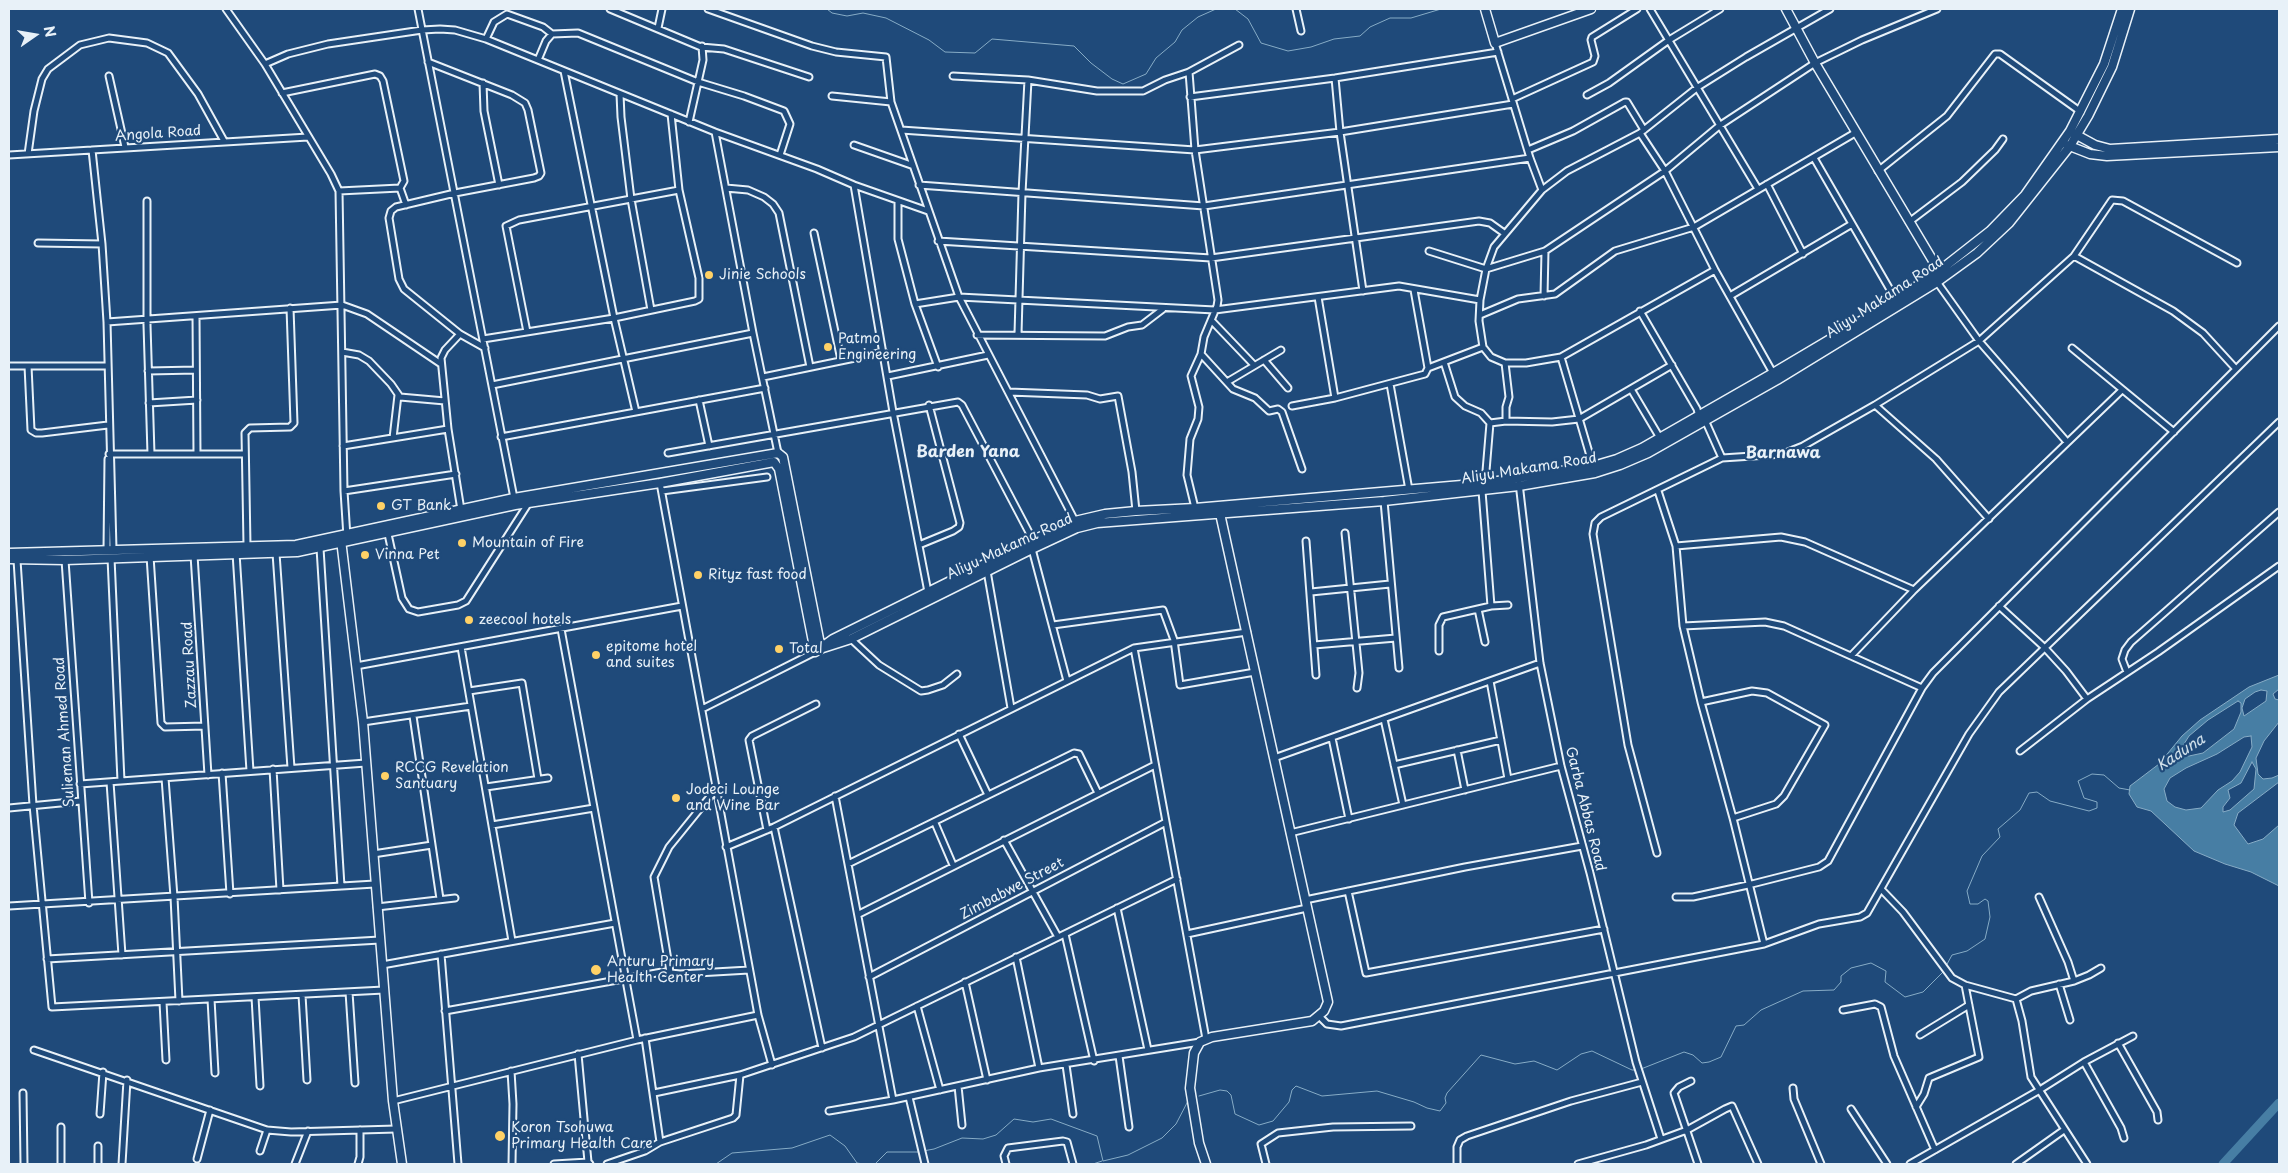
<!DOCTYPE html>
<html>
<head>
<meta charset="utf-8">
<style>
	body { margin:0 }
	#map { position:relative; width:2288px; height:1173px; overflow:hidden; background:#1f4a7a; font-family:"Playpen Sans",sans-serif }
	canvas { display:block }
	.frame { position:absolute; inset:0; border:10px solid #e8f1f8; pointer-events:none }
	.north { position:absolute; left:10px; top:10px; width:50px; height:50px; -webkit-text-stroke:4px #1f4a7a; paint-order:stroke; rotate:77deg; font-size:14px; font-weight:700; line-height:20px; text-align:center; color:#e8f1f8 }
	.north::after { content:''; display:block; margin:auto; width:18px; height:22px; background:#e8f1f8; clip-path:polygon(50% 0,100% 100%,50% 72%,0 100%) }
</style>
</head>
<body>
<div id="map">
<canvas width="2288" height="1173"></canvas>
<div class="frame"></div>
<div class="north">N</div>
</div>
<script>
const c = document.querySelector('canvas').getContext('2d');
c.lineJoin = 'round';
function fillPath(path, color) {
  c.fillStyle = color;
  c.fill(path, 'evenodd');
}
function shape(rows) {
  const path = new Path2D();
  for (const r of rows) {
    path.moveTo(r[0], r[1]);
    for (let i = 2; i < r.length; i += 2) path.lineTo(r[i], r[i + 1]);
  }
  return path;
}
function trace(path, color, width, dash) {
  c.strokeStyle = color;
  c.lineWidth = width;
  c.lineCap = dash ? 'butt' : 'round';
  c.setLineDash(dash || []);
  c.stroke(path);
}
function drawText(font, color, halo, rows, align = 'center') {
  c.font = font + ' "Playpen Sans",sans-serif';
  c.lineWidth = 4.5;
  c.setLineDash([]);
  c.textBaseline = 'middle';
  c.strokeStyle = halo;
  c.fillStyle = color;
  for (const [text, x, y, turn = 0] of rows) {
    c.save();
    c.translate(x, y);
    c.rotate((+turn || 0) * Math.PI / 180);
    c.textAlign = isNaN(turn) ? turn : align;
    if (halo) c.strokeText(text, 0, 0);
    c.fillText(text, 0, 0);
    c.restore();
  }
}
const water = shape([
	[2279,675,2279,689,2273,694,2275,699,2279,700,2279,722,2264,741,2256,758,2258,774,2263,779,2272,778,2279,775,2279,782,2238,813,2234,825,2248,844,2263,839,2279,825,2279,886,2251,872,2225,864,2194,851,2151,811,2137,807,2129,794,2130,786,2159,764,2182,736,2200,720,2249,687,2279,675],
	[2261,690,2267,691,2266,701,2244,716,2242,708,2245,699,2255,692,2261,690],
	[2238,701,2241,703,2241,712,2234,729,2203,753,2189,756,2185,755,2183,750,2184,744,2189,736,2208,720,2238,701],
	[2251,736,2252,747,2240,772,2232,781,2218,790,2201,808,2186,810,2175,807,2167,801,2164,789,2170,778,2186,768,2217,754,2244,737,2251,736],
	[2252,762,2256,769,2254,789,2230,810,2223,812,2223,807,2230,798,2228,790,2241,783,2252,762]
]);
fillPath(water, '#477ea4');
trace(water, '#87acc6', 1);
trace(shape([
	[827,9,832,13,847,16,863,13,886,18,929,40,945,52,975,53,992,39,1074,46,1091,63,1112,79,1123,84,1146,74,1156,58,1175,42,1182,30,1198,17,1216,9],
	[1235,9,1248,19,1261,43,1288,51,1311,47,1334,39,1360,36,1370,27,1390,18,1411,18,1441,9],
	[1946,966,1952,955,1967,951,1985,939,1990,917,1988,901,1985,899,1978,904,1970,904,1967,891,1982,856,2000,837,1998,829,2020,810,2029,793,2037,792,2050,801,2089,811,2097,808,2097,802,2084,798,2078,781,2092,774,2104,775,2119,788,2130,790],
	[1641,1069,1684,1052,1693,1055,1702,1063,1709,1062,1721,1057,1736,1026,1744,1025,1761,1010,1803,991,1834,990,1841,982,1841,976,1851,968,1871,963,1886,971,1885,982,1905,997,1923,992,1943,972],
	[1199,1096,1220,1090,1227,1091,1231,1095,1235,1114,1259,1125,1273,1121,1289,1102,1292,1090,1296,1086,1322,1096,1377,1091,1414,1102,1427,1108,1440,1111,1446,1103,1445,1098,1447,1093,1481,1055,1515,1064,1534,1061,1557,1070,1581,1054,1592,1051,1632,1070,1637,1070],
	[923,1151,934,1149,962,1138,983,1139,996,1135,1014,1119,1033,1122,1051,1119,1097,1136,1103,1161,1128,1155,1162,1138,1176,1124,1188,1101],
	[716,1164,732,1153,792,1148,830,1135,845,1146,857,1163,863,1164],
	[875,1164,887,1152,919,1152],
	[1093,1164,1102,1161]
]), '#87acc6', 1);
trace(shape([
	[2223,1164,2279,1103]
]), '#477ea4', 9);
const street = shape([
	[226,9,265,64,331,174,339,191,344,491,347,537],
	[418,9,514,498],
	[610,9,701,47,724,49,809,77],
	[708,9,812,46,836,52,886,57,891,102,959,297,1075,521],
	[1296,9,1301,31],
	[1650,9,1758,189],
	[658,28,662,9],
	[486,39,494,22,507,14,543,27,552,34,578,33,698,82,744,96,784,111,790,124,780,155],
	[1495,43,1530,158,1542,190],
	[538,60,546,41,552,34],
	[428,62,512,95,525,103,528,110,541,173,539,176,534,178,455,193,396,207,391,211,389,218,399,279,404,289,460,334,485,348],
	[265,64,288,54,328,44,422,30,440,29,455,30,486,39,715,132,817,169,854,185,928,211],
	[564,71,614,318,636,412],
	[1189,72,1195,150,1218,300,1217,306,1204,337,1201,354,1191,376,1199,407,1198,419,1190,439,1187,475,1195,508],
	[109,76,125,147],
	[953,76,1028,80,1097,91,1143,91,1165,80,1189,72,1239,45],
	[1335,78,1340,132,1363,291],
	[483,83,484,111,499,185],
	[282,93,375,74,380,76,383,81,404,181,400,188],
	[620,94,621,117,631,199,651,310],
	[1587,95,1609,83,1669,40,1720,9],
	[832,96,891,102],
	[1190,97,1335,78,1498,52],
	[1512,99,1593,62,1595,56,1591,40,1592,37,1637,9],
	[689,122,703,60,702,46],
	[901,130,1195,150,1340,132,1513,104],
	[715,132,753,333,778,453],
	[1640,133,1665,171,1715,270,1773,373],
	[854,145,911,165],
	[92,150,102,244,107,322,113,549],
	[1528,150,1573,131,1625,102,1627,102,1644,130],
	[28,154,34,111,42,79,48,69,80,45,109,38,147,43,168,53,198,94,224,141],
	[9,155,308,137],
	[1814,158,1896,300],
	[1878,171,1947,116,1995,54,2000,54,2081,112],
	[1767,184,1803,254],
	[854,185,893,412,928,592],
	[919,185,1204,206,1530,158],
	[400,188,406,205],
	[726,188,748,190,764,197,773,204,779,213,810,367],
	[339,191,400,188],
	[147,201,147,325,151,454],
	[898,202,898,239,915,304,938,367],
	[1909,222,1962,182,1995,150,2003,139],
	[814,233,841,360],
	[938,241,1211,258,1479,221,1490,223,1504,233],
	[38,243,102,244],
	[1429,251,1486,269,1545,251,1665,171,1719,126,1815,63,1862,40,1937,9],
	[2074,256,2173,311,2203,333,2236,369],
	[1715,270,1561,357,1526,363,1505,363,1491,357,1483,347,1479,321,1480,300,1486,269,1494,247,1542,190,1567,171,1640,133,1698,87,1746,57,1830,9],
	[1937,282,1979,341,2067,442],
	[1544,296,1545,251],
	[1730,296,1852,224],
	[1318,297,1335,398],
	[915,304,959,297,1215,310,1399,286,1480,300],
	[1640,311,1697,409,1699,417],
	[1480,315,1518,299,1555,294,1615,251,1694,227,1855,133],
	[196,316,197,454],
	[1211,320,1254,365],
	[107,322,342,305,367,314,441,364],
	[527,332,506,226,519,220,679,190],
	[460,334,445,350,441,358,448,429,461,510],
	[1018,334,1022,193,1028,80],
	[977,335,1105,336,1128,327,1142,325,1163,309],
	[483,339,614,318,695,301,699,299,699,278,679,190,671,114],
	[2072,348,2174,432],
	[342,352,359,355,369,361,391,384,400,397,445,401],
	[1201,354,1233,389,1255,398,1269,411,1278,409,1282,412,1302,469],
	[1561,357,1593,466],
	[1264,360,1288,388],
	[1444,362,1455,397,1465,406,1481,413,1490,423],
	[1505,363,1509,397,1506,407,1506,421],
	[9,366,108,366],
	[28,366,31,430,36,433,42,433,108,425],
	[1428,368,1483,347],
	[148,371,196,370],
	[888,376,988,355],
	[763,377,884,352],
	[1227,382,1281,350],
	[1390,384,1409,490],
	[492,385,753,333],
	[1631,389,1660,438],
	[1009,392,1087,395,1100,399,1118,396,1132,472,1136,511],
	[699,400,709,446],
	[149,403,197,400],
	[1875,405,1936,459,1989,519],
	[1292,406,1335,398,1425,374,1428,368,1414,290],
	[1705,420,1722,458],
	[1490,423,1506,421,1552,422,1579,419,1672,365],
	[501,437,765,388],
	[393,438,398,395],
	[343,446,448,429],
	[668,453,958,402,962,405,1033,540],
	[109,454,245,454],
	[660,483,758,1015,772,1065],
	[1485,483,1490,423],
	[1519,483,1540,663,1561,766,1590,873,1636,1062,1661,1139],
	[344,491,456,474],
	[662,491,767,477],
	[1482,491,1491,606],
	[1658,491,1676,546,1683,626,1701,702,1733,818,1764,944],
	[1384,501,1399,668],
	[1345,533,1359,673,1357,688],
	[388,534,402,598,409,609,418,612,458,605,466,601,528,504],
	[1306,541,1316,675],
	[247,545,245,433,250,428,290,427,294,423,290,308],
	[919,545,953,531,959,527,960,523,929,405],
	[1676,546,1781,537,1805,542,1914,590],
	[320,548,341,886],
	[107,549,108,459],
	[1032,549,1067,681],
	[236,553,250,771],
	[276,553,291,768],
	[194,555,208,775],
	[150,556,161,723,165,727,205,726],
	[111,558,121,781],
	[17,560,33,805,52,1007,384,990],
	[65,560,89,903],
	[987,571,1011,708],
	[1311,592,1390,584],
	[1999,606,2045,648,2066,671,2087,699],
	[1478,609,1485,642],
	[1053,625,1163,610,1174,640,1180,685,1255,672],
	[1683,626,1765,622,1784,626,1922,688],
	[561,629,637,1040],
	[851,639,879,665,921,691,928,690,943,685,957,674],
	[1314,645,1396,638],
	[461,647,512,941],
	[1134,648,1206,1039],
	[1439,651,1439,625,1443,617,1491,606,1508,605],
	[1851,656,1914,590,2122,390],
	[356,666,682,606],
	[2127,672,2122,659,2125,650,2131,642,2279,512],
	[1490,681,1508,779],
	[469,691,522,683,538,779],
	[1701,702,1752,691,1767,693,1825,725,1784,796,1776,804,1733,818],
	[702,709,815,652],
	[413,716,440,899],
	[1384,719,1403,805],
	[363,722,471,706],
	[959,734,988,795],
	[1332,738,1349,819],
	[1457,750,1465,790],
	[2020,751,2087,699,2158,652,2279,566],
	[1274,758,1540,663],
	[1394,765,1501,740],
	[273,769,280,890],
	[222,773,230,894],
	[165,778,174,897,179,1001],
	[110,782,122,955],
	[80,784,366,763],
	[486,787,548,778],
	[835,796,893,1100],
	[9,808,81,801],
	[935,823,953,865],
	[492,825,594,808],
	[774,827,822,1048],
	[767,830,749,740,752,736,816,704],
	[1290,833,1561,766],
	[1004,840,1058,937],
	[726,847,774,827,1134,648,1247,632],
	[1657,853,1628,745,1593,534,1595,523,1601,517,1722,458,1783,454,1803,446,1875,405,1979,341,2074,256,2112,200,2123,201,2237,263],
	[373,854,432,845],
	[848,864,1074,753,1079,754,1098,793],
	[1881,889,1903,912,1952,978,1965,985,2016,999,2022,1021,2031,1077,2087,1164],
	[1348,891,1366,973,1604,929],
	[1676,897,1693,897,1748,885,1819,867,1828,861,1922,688,1933,673,2279,326],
	[2039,897,2068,962,2074,981],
	[1305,900,1465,867,1582,846],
	[9,906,375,884],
	[377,907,455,898],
	[1117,908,1148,1050],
	[859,914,1155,765],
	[1065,934,1094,1061],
	[1187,934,1307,908],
	[441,954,458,1164],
	[1016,957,1039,1068],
	[47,959,380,940],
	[382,965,615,923],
	[670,972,654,877,669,847,716,789],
	[869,977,1166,822],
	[965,982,987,1080],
	[2059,984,2070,1020],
	[349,992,355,1083],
	[302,995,307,1080],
	[255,997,260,1086],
	[211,999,215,1073],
	[2016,999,2031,991,2074,981,2089,975,2101,968],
	[163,1002,166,1060],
	[917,1006,940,1090],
	[1843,1010,1875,1004,1881,1007,1894,1056,1935,1150],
	[445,1011,662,972,680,974,749,970],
	[1320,1017,1327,1024,1341,1026,1764,944,1819,924,1860,917,1867,913,1969,734,1999,692,2279,422],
	[1920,1035,1969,1005],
	[645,1038,660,1142],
	[2118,1043,2157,1112,2158,1120],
	[34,1050,267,1130,291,1132,396,1129],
	[578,1054,588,1162,590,1164],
	[1119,1056,1129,1127],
	[2084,1062,2121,1128,2124,1138],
	[1066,1065,1073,1114],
	[511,1071,513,1104,512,1164],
	[1691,1081,1679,1087,1674,1093,1698,1164],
	[958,1086,962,1125],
	[1793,1088,1794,1099,1821,1164],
	[23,1093,24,1164],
	[654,1093,740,1075,854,1037,1177,879],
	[909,1097,925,1164],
	[393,1101,637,1040,758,1015],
	[1916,1107,1924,1094,1929,1078,1979,1057,1965,985],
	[1851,1109,1887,1164],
	[829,1111,893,1100,1039,1068,1200,1042],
	[100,1114,103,1072],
	[61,1127,61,1164],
	[98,1146,98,1164],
	[260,1151,267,1130],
	[197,1159,210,1110],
	[122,1164,127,1080],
	[295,1164,308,1131],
	[358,1164,360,1157,360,1130],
	[554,1164,588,1162],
	[607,1164,645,1151,660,1142,733,1118,736,1115,740,1075],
	[1006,1164,1004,1156,1008,1148,1063,1141,1067,1142,1073,1164],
	[1266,1164,1261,1144,1278,1133,1333,1127,1411,1126],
	[1457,1164,1457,1147,1460,1140,1467,1136,1571,1101,1642,1082],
	[1578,1164,1646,1145,1687,1130,1725,1109,1732,1106,1758,1164],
	[1910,1164,2038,1091,2084,1062,2133,1036],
	[2016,1164,2064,1130]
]);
const secondary = shape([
	[1485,9,1495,43,1591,9],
	[1786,9,1815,63,1939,271],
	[2073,133,2095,145,2110,149,2279,139],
	[2067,145,2090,154,2107,156,2279,147],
	[341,540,363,722,393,1101,402,1164],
	[9,553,296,545,514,498,778,453,783,457,821,649],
	[9,559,65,560,297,552,515,505,660,483,774,462,779,469,815,652,833,639,1033,540,1075,521,1105,514,1136,511,1195,508,1485,483,1593,466,1617,459,1642,448,1773,373,1896,300,1939,271,1990,231,2025,195,2070,131,2104,64,2122,9],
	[823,648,851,639,1032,549,1077,528,1097,523,1384,501,1519,486,1595,473,1620,465,1648,453,1777,380,1937,282,1977,253,2009,223,2070,146,2088,116,2112,67,2130,9],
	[1206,1164,1199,1143,1190,1088,1194,1053,1200,1042,1212,1037,1312,1021,1324,1011,1328,1002,1219,509]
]);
trace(street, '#e8f1f8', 9);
trace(secondary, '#e8f1f8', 11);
trace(street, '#1f4a7a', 5);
trace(secondary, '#1f4a7a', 8);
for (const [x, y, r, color] of [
	[709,275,5,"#ffd166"],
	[828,347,5,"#ffd166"],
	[381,506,5,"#ffd166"],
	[462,543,5,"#ffd166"],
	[365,555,5,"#ffd166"],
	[698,575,5,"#ffd166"],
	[469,620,5,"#ffd166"],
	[779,649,5,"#ffd166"],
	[596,655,5,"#ffd166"],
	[385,776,5,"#ffd166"],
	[676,798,5,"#ffd166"],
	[596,970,6,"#ffd166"],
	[500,1136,6,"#ffd166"]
]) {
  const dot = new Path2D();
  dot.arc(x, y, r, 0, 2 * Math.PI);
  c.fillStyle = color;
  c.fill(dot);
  trace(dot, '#1f4a7a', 2);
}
drawText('14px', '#e8f1f8', '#1f4a7a', [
	["Angola Road",158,134,-4],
	["Aliyu Makama Road",1885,298,-33],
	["Aliyu Makama Road",1529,469,-9],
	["Aliyu Makama Road",1010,547,-25],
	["Zazzau Road",190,665,-93],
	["Sulieman Ahmed Road",65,732,-94],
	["Garba Abbas Road",1585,809,76],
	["Zimbabwe Street",1012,889,-28]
]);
drawText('14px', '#e8f1f8', '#1f4a7a', [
	["Jinie Schools",719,275],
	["Patmo",838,339],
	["Engineering",838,355],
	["GT Bank",391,506],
	["Mountain of Fire",472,543],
	["Vinna Pet",375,555],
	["Rityz fast food",708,575],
	["zeecool hotels",479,620],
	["epitome hotel",606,647],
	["and suites",606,663],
	["Total",789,649],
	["RCCG Revelation",395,768],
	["Santuary",395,784],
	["Jodeci Lounge",686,790],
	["and Wine Bar",686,806],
	["Anturu Primary",607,962],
	["Health Center",607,978],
	["Koron Tsohuwa",511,1128],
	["Primary Health Care",511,1144]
], 'left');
drawText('italic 15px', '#d0e0eb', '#1f4a7a', [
	["Kaduna",2181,753,-33]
]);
drawText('bold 16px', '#e8f1f8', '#1f4a7a', [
	["Barden Yana",968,453],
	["Barnawa",1783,454]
]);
</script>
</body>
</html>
